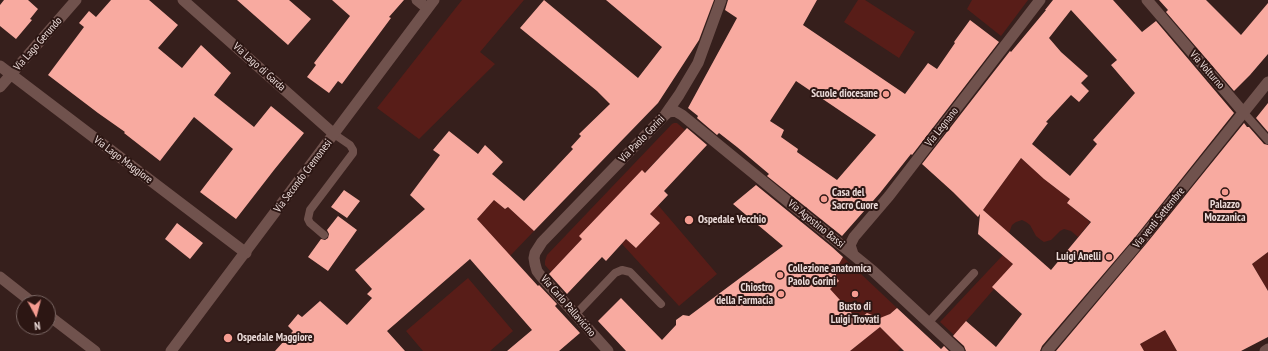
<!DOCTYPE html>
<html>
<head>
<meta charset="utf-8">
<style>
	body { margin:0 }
	#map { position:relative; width:1268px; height:351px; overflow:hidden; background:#361f1c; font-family:"PT Sans Narrow",sans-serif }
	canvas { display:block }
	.north { position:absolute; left:16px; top:295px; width:40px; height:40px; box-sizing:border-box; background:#2c1613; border:1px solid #786562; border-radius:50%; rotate:173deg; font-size:11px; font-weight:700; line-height:16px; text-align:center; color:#ebdbd9 }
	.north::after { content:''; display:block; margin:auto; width:14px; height:18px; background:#f59c91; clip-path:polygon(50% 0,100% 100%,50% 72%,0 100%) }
</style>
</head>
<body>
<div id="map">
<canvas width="1268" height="351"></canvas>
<div class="north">N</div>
</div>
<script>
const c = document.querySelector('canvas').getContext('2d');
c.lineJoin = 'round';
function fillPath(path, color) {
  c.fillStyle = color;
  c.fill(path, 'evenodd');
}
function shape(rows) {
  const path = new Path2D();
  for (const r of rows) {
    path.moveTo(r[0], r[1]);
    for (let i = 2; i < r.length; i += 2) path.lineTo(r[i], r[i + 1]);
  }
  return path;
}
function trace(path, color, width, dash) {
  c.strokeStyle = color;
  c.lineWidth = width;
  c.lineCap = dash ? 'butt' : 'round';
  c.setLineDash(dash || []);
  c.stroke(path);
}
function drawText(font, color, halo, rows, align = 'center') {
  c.font = font + ' "PT Sans Narrow",sans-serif';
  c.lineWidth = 4;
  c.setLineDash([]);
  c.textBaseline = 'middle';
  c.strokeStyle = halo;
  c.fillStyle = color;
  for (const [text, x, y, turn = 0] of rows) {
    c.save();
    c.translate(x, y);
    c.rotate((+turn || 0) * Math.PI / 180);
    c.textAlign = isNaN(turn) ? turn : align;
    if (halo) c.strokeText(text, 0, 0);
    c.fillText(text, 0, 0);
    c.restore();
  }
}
fillPath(shape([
	[462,0,524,0,480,52,495,64,419,139,377,108],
	[858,0,865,0,915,32,899,58,844,22],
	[972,0,1028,0,1001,36,967,9],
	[674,123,677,123,685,130,551,272,545,265,545,261,547,255,672,124],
	[1021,158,1048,182,1070,199,1067,203,1090,222,1078,237,1071,231,1064,229,1060,231,1051,240,1044,242,1041,240,1036,236,1030,225,1026,222,1022,220,1016,222,1012,225,1009,233,983,210],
	[494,200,505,209,508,207,534,231,510,256,477,219],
	[658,205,717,274,679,306,622,244,626,239,636,248,660,223,650,214],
	[1268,252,1268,291,1252,264],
	[1003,255,1013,264,994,289,954,335,940,322],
	[843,257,897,308,890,314,884,317,852,325,825,294,839,281,836,277,836,269],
	[468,278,513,331,490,351,423,351,406,331],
	[880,327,901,348,898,351,850,351],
	[1165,330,1177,351,1144,351,1140,344]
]), '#581d18');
fillPath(shape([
	[4,0,28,0,38,9,30,19,32,20,16,39,0,26,0,5],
	[111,0,149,0,178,25,158,48,182,68,201,45,231,73,214,95,254,127,271,106,304,133,274,170,236,219,200,192,233,149,194,117,160,161,124,133,125,132,98,113,48,75,84,27,79,23,89,11,96,17],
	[237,0,289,0,311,19,288,45],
	[332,0,404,0,389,17,391,18,342,84,338,81,329,93,307,77,316,65,314,63,350,16],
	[544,0,638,78,662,47,606,0,714,0,699,40,658,103,534,231,508,207,505,209,494,200,477,219,538,286,539,285,557,304,555,306,580,333,559,351,507,351,532,330,470,259,387,331,405,351,275,351,293,331,288,326,298,314,302,317,320,301,347,325,372,298,367,294,372,289,355,270,425,209,410,195,440,155,433,150,449,131,478,154,485,145,503,162,492,174,524,201,573,149,571,147,581,136,579,134,610,104,597,91,520,28],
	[728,0,817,0,803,25,905,94,928,63,937,69,955,43,954,42,970,20,999,42,912,155,911,154,880,193,842,236,767,176,769,174,737,147,719,133,717,135,697,118,698,116,688,108,737,18,725,10],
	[796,81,876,135,837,180,797,152,798,149,781,137,784,130,770,121],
	[1053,0,1113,0,1142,32,1156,21,1234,113,1136,236,1042,346,1040,351,966,351,964,346,953,336,966,321,996,347,1022,314,992,287,1013,264,978,234,980,214,978,217,953,192,922,164,1010,51,1011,52,1046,10,1045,10],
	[1071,10,1117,60,1111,65,1135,93,1093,140,1097,144,1070,176,1032,144,1048,123,1046,122,1071,95,1079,102,1089,91,1081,83,1088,76,1061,52,1049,38],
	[1021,158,1044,179,1070,199,1067,203,1091,222,1051,270,983,210],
	[1159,0,1206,0,1241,35,1268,3,1268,54,1250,75,1234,91,1166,12,1168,10],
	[1268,103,1268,132,1256,118],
	[1244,123,1247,127,1249,127,1264,144,1268,145,1268,252,1252,264,1268,291,1268,337,1241,351,1177,351,1165,330,1140,344,1144,351,1056,351,1146,244],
	[687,128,707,145,664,191,668,195,650,214,660,223,636,248,626,239,606,261,602,257,567,294,549,274,582,239,579,236,642,170,645,173],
	[756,185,832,247,843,257,836,269,836,277,839,281,830,289,858,320,867,313,880,318,890,314,897,308,941,349,944,346,949,351,904,351,880,327,850,351,626,351,598,321,621,298,662,340,676,325,676,320,683,315,689,316,783,246,733,204],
	[344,190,360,201,347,218,331,207],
	[338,216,357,230,328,271,308,257,321,239,325,240,328,238,329,234,327,230],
	[177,223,203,243,190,259,165,239]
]), '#f8aaa0');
trace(shape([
	[1244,113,1268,140],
	[324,235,310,223,308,219,310,210,353,153,353,150,350,145,334,134],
	[575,315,615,273,622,270,630,272,661,304],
	[928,323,974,273]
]), '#70524d', 8);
trace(shape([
	[183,0,334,134],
	[417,0,427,8],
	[1147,0,1244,113],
	[0,66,246,253],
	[0,87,76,0],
	[665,115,668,112,675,111,682,115,873,271,959,351],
	[853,254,850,245,854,237,889,196,1040,0],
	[0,277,33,303],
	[48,315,95,351],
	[608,351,540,275,537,271,535,264,534,258,535,253,542,242,665,115,679,95,698,63,721,0],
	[1047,351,1141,240,1268,82],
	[1265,351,1268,349]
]), '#70524d', 11);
trace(shape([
	[171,351,434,0]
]), '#70524d', 11);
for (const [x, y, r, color] of [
	[886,94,4,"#f59c91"],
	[1225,192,4,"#f59c91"],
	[824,199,4,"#f59c91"],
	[689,220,5,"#f59c91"],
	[1109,257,4,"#f59c91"],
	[780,275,4,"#f59c91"],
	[781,294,4,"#f59c91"],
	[855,294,4,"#f59c91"],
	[228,338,5,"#f59c91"]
]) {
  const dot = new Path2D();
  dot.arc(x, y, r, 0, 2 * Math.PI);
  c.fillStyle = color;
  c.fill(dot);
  trace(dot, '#2c1613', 1.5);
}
drawText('11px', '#ebdbd9', '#2c1613', [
	["Via Lago Gerundo",38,44,-49],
	["Via Lago di Garda",259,67,42],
	["Via Volturno",1207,70,49],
	["Via Legnano",942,127,-52],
	["Via Paolo Gorini",642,139,-46],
	["Via Lago Maggiore",123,160,37],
	["Via Secondo Cremonesi",303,176,-53],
	["Via venti Settembre",1159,218,-51],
	["Via Agostino Bassi",816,224,39],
	["Via Carlo Pallavicino",568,306,49]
]);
drawText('bold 11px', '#ebdbd9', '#2c1613', [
	["Scuole diocesane",878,94,"right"],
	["Casa del",832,193],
	["Sacro Cuore",832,206],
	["Palazzo",1225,205,"center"],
	["Mozzanica",1225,218,"center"],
	["Ospedale Vecchio",698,220],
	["Luigi Anelli",1101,257,"right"],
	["Collezione anatomica",788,269],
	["Paolo Gorini",788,282],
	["Chiostro",773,288,"right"],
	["della Farmacia",773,301,"right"],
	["Busto di",855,307,"center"],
	["Luigi Trovati",855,320,"center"],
	["Ospedale Maggiore",237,338]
], 'left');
</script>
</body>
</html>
